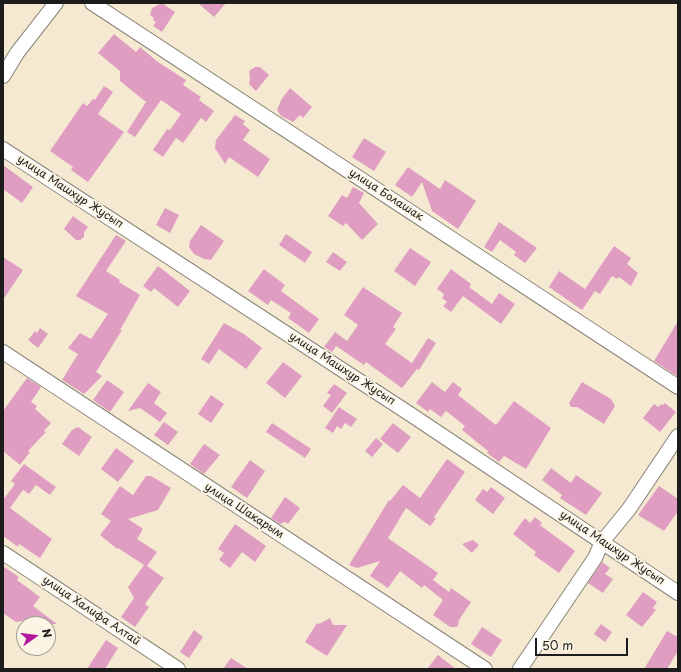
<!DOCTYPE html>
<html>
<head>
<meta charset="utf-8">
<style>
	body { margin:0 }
	#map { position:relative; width:681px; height:672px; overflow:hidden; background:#f5ead1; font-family:"Playpen Sans",sans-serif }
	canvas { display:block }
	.frame { position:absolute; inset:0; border:4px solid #1c1c1c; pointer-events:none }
	.north { position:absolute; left:16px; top:616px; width:40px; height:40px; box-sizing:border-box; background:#fcf5e5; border:1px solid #a29e95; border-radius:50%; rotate:76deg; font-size:11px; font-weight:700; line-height:16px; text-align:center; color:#1c1c1c }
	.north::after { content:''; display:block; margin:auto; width:14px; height:18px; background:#b5179e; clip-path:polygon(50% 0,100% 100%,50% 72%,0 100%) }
	.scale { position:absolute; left:535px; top:638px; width:93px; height:18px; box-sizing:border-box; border:2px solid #1c1c1c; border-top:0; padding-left:5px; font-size:12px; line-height:14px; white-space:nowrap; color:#1c1c1c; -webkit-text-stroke:3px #fcf5e5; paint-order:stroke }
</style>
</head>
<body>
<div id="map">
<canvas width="681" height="672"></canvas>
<div class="frame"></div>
<div class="north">N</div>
<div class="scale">50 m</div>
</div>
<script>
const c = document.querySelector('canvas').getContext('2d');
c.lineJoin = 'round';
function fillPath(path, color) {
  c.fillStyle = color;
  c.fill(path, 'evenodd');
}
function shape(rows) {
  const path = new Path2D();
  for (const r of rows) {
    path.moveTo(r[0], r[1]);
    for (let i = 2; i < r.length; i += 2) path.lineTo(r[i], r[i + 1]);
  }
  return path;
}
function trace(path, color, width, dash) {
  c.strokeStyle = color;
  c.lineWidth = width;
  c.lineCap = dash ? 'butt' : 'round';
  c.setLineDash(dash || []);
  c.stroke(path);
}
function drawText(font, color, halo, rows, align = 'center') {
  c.font = font + ' "Playpen Sans",sans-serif';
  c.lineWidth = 4;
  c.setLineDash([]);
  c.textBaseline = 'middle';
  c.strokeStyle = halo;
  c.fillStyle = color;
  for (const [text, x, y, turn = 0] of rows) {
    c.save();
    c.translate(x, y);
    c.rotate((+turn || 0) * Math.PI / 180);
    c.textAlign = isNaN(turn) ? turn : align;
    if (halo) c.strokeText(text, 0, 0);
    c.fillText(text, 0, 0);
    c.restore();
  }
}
fillPath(shape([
	[162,3,175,12,162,32,153,26,156,22,153,20,154,18,150,15,152,8],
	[198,3,226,3,214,17],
	[114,34,136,52,140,47,158,62,186,80,183,85,201,97,199,100,214,111,206,122,201,118,183,143,176,138,163,157,153,150,167,129,170,130,181,114,161,100,135,137,127,132,146,102,120,81,120,71,98,53],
	[255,67,260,67,269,75,256,91,249,84,250,79,249,71],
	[104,86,113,92,98,114,124,132,88,182,71,170,73,167,50,151,83,103,87,106,93,99,95,100],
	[290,88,312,107,303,118,300,115,293,122,281,116,277,110,281,100],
	[235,115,245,121,243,124,250,130,243,140,270,159,258,177,229,157,225,164,215,148,216,140],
	[364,138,386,152,374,171,352,157],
	[3,165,33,187,22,203,3,189],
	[408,167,440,189,445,180,476,201,458,229,432,211,422,182,412,197,395,185],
	[353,187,364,193,359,203,378,224,362,240,346,223,343,226,328,216,342,195,347,198],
	[165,208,179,215,170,233,156,225],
	[73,216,88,227,84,232,84,237,80,240,76,240,64,229],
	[499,222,537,248,525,263,514,255,516,252,500,240,492,252,484,247],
	[201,225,224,241,211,260,204,259,194,254,189,247,190,241],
	[286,234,312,252,305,263,279,245],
	[116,235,126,241,106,271,120,280,119,282,140,295,120,330,122,330,96,372,102,376,84,394,62,380,78,354,68,348,80,333,91,339,108,314,76,296],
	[614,246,631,258,627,264,638,273,631,286,619,277,617,279,612,276,600,294,595,291,582,310,549,287,559,271,585,289],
	[410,248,431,262,415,286,394,271],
	[333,252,347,262,340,271,326,262],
	[3,257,23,270,3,300],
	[158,266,190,291,178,307,154,288,151,292,143,286],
	[264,269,285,285,281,291,319,319,309,333,288,318,291,313,271,300,268,305,248,291],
	[451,269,471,284,469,287,492,304,499,293,515,304,501,324,463,296,451,312,443,306,447,302,442,298,444,294,437,289],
	[363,287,402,313,393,327,396,329,385,344,412,363,428,338,436,343,419,370,417,369,402,388,366,362,364,365,336,346,332,352,324,347,335,332,347,341,358,325,344,315],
	[678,321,678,377,654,361],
	[224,323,244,334,262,348,246,369,219,349,209,364,201,359],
	[40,328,48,334,38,348,28,340,35,331,37,333],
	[283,362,302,376,285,398,266,383],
	[27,378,41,387,31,402,37,406,35,409,51,423,44,431,46,432,28,451,30,452,20,465,3,451,3,411],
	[107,380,124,392,110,412,93,400],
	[432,382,445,392,453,382,462,389,458,395,496,425,514,401,551,428,526,469,504,456,499,462,487,453,488,451,462,430,465,426,446,411,441,417,430,409,428,412,416,403],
	[582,382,611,399,615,406,604,424,577,407,571,407,569,403],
	[148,383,161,392,154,403,167,413,160,422,140,408,128,411],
	[334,384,347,393,332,413,323,406,331,395,327,393],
	[211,395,224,404,211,423,198,414],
	[665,403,676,412,660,432,643,418,654,404,658,407,661,404,663,405],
	[339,407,357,419,351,427,345,423,341,429,337,426,333,433,325,428],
	[164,422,178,432,168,445,154,435],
	[272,423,311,449,305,458,266,432],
	[393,423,411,437,398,453,380,439],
	[78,427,92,437,79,456,62,444,72,430],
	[376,438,383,444,372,457,365,451],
	[204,444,220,455,204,474,190,464],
	[116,448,134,461,118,482,101,469],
	[447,459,465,472,434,517,436,519,430,526,406,508,388,538,438,573,433,580,449,592,451,588,471,602,459,620,458,626,455,627,450,627,433,615,443,600,424,585,422,588,400,571,388,588,370,576,380,561,357,568,349,565,389,500,390,501,403,485,420,498],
	[250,460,265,471,247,498,231,487],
	[24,464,56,487,50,495,36,485,29,494,23,490,10,508,52,539,40,558,19,544,18,547,3,536,3,500,15,484,11,481],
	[551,468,571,483,576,475,602,493,586,515,560,498,562,495,542,480],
	[146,476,151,476,171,488,158,510,128,519,143,529,137,539,157,552,147,566,164,578,145,604,149,607,135,627,121,617,134,598,128,587,144,565,118,548,117,549,100,535,111,521,101,514,120,486,133,495],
	[659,486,678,499,678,511,664,531,638,515],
	[491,487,505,498,493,514,475,500,483,489,487,492],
	[285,497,300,508,288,524,285,522,280,524,271,518],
	[535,517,542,523,540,525,575,551,559,573,534,555,536,552,513,534,525,518,530,523],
	[235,524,266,546,255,562,242,552,230,568,219,560,224,553,218,549],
	[473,540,479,545,472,553,462,544],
	[602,562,610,568,605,574,613,579,603,593,588,583],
	[3,566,19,577,17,580,40,597,33,606,57,624,32,624,37,618,16,622,3,613],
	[643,592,657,602,653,608,656,610,642,627,626,615],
	[330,618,333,625,347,625,327,656,305,642,317,623,319,624],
	[601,624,612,632,605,642,594,634],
	[482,627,502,640,491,657,471,644],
	[194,630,203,637,189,658,180,652],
	[667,631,678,637,678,651,667,669,644,669],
	[106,640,118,648,105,669,87,669],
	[438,655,456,669,427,669],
	[231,658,248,669,223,669]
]), '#df9ec1');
const minor = shape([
	[92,3,678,387],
	[3,76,17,53,56,3],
	[3,149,410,414,678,593],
	[3,352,485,669],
	[3,553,178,669],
	[520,669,595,558,602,542,629,509,678,436]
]);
trace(minor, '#888376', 16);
trace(minor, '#fff', 14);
drawText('11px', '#1c1c1c', '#fcf5e5', [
	["улица Машхур Жусып",70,192,33],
	["улица Болашак",386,195,33],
	["улица Машхур Жусып",342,369,33],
	["улица Шакарым",244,511,33],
	["улица Машхур Жусып",612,548,34],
	["улица Халифа Алтай",91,611,34]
]);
</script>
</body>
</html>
